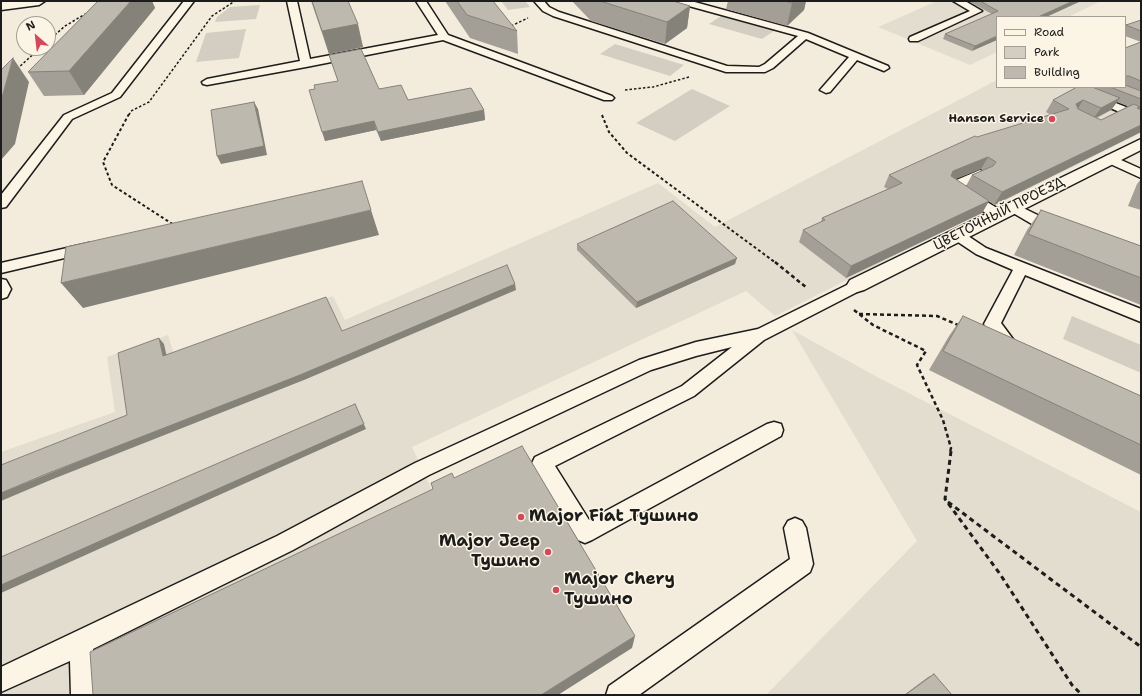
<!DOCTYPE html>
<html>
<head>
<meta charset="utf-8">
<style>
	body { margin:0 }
	#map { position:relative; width:1142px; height:696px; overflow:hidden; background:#f3ecdd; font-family:"Shantell Sans",sans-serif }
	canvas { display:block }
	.frame { position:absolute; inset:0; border:2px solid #1c1c1c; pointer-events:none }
	.legend { position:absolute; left:996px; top:16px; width:130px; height:72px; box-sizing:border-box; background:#fcf5e5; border:1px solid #a29e95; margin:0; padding:5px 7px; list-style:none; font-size:12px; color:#1c1c1c }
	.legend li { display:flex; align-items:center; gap:8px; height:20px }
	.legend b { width:20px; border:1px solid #a29e95 }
	.north { position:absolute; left:16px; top:16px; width:40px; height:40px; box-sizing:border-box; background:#fcf5e5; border:1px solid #a29e95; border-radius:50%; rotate:332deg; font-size:11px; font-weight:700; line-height:16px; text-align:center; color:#1c1c1c }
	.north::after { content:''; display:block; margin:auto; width:14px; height:18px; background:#d1495b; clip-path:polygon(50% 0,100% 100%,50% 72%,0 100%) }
</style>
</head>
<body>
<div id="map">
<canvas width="1142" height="696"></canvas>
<div class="frame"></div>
<ul class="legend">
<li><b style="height:5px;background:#fcf5e5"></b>Road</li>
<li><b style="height:11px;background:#d3cec1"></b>Park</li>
<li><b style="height:11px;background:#beb9ae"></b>Building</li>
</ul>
<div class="north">N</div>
</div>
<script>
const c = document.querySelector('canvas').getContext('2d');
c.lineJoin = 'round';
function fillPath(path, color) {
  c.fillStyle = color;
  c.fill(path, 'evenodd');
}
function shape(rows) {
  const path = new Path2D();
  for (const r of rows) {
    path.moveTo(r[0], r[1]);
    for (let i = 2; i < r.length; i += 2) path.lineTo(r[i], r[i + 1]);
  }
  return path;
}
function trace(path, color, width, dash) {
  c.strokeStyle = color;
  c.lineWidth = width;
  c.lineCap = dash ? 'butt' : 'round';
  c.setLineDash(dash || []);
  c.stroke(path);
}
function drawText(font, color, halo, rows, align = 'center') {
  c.font = font + ' "Shantell Sans",sans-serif';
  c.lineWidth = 3;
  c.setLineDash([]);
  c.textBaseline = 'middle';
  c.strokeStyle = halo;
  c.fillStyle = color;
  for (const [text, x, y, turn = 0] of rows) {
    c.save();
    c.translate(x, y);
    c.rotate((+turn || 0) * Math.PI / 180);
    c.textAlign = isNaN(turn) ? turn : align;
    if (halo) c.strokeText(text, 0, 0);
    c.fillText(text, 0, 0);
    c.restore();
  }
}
fillPath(shape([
	[937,1,1101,1,1068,17,997,17,997,52,970,65,878,27],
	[997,80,997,87,1092,87,1141,107,1141,133,775,316,746,291,412,447,527,695,1,695,1,452,115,412,107,357,168,335,174,355,333,296,345,320,658,183,715,227],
	[792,330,881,379,1141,512,1141,695,766,695,917,541]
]), '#e3ddcf');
fillPath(shape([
	[501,1,525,1,530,7,508,10],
	[260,5,256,19,215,22,217,17,230,7],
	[721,16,774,31,762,39,709,24],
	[246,29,239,58,196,62,206,33],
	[615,44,684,65,670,76,600,54],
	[692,89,730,106,675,141,636,123],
	[1072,316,1141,345,1141,373,1063,339]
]), '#d3cec1');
const service = shape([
	[184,1,194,1,120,97,72,119,6,207,1,208,1,195,64,115,112,93,184,1],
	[287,1,297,1,310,59,438,35,416,1,426,1,448,35,612,96,614,98,612,100,604,100,443,40,306,67,207,85,203,84,202,82,207,79,300,61,287,1],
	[534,1,544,1,549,7,559,12,727,66,759,67,765,64,798,36,678,3,676,1,691,1,808,33,888,66,889,68,884,71,857,60,830,92,826,93,820,90,849,57,806,39,773,68,765,72,726,72,553,16,543,11,534,1],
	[953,1,965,1,982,11,918,41,910,41,909,39,910,37,970,11,953,1],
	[1093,94,1141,113,1141,121,1089,99,1087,97,1089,95,1093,94],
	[1110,155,1141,169,1141,178,1106,162,1104,159,1106,156,1110,155],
	[980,170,987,174,985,177,962,187,1002,211,1004,214,1002,217,992,217,945,187,947,184,980,170],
	[1013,203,1060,226,1062,229,1060,232,1055,234,1037,227,1008,210,1006,207,1008,204,1013,203],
	[957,230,962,232,986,248,1141,309,1141,322,1025,275,1001,323,1021,350,1018,355,1012,357,1006,355,984,324,1013,270,976,254,952,238,950,235,952,232,957,230],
	[89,243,94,245,96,248,94,251,1,273,1,263,89,243],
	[1,279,6,280,11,289,7,297,1,299,1,279],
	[857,280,863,281,865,285,863,289,764,340,694,396,555,466,589,520,767,424,774,422,781,424,783,430,781,436,592,540,585,543,578,540,535,469,532,463,535,457,682,386,732,347,696,356,651,370,429,475,293,550,93,649,95,695,71,695,70,661,1,692,1,667,277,536,415,463,639,360,696,342,758,329,857,280],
	[795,518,802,521,806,528,813,564,810,572,639,695,606,695,609,686,790,559,784,528,788,521,795,518]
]);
const minor = shape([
	[1141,139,1141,150,864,290,857,292,850,290,847,285,850,280,1141,139]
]);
const secondary = shape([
	[12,1,45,1,39,5,1,10,1,2,12,1]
]);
trace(service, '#1c1c1c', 3);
trace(minor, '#1c1c1c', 3);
trace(secondary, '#1c1c1c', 3);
trace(shape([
	[511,26,528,18],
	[48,41,65,26,87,13],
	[17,69,40,48],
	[625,90,653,87,689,77],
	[129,115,131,111,149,102,212,16,235,1]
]), '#1c1c1c', 1.5, [2.5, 2]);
trace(shape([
	[129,114,103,162,112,185,174,225],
	[602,115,609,132,627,153,776,263]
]), '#1c1c1c', 2, [3, 2.5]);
trace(shape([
	[775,262,807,288],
	[854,310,873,325,926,351,917,365,943,420,951,448,950,452],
	[859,314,937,316,958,325]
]), '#1c1c1c', 2.5, [4, 3]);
trace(shape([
	[951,451,945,499,1000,574,1072,685,1082,695],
	[948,502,1141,647]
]), '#1c1c1c', 3, [5, 4]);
fillPath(service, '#fcf5e5');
fillPath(minor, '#fcf5e5');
fillPath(secondary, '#fcf5e5');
fillPath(shape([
	[98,1,152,1,155,8,84,95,44,96,28,72],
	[311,1,348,1,363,47,329,54],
	[445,1,493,1,517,31,518,54,470,38],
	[572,1,673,1,690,6,687,28,665,44,591,21],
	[728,1,806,1,804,10,787,26,726,9],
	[968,1,1081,1,1046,17,997,17,972,51,943,39,945,34,992,14],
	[1141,20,1141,42,1125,36,1125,27,1126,25],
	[1141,42,1141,132,994,205,989,201,982,213,846,278,799,242,803,230,821,222,822,218,888,189,884,187,889,175,1051,115,1046,112,1053,100,1077,87,1125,87,1125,48],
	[1117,102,1128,106,1101,120,1097,118,1111,110],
	[981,169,983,170,972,175,966,186,955,179],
	[329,55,379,89,408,100,484,110,485,120,381,141,376,130,325,141,315,89,338,81],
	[1141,179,1141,210,1128,206,1137,184],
	[1041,210,1141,246,1141,305,1014,255,1027,230],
	[577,244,735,264,636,308,577,250],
	[963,316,1141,396,1141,475,929,370,949,336],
	[934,674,952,695,904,695,928,677]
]), '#a39f96');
fillPath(shape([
	[131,1,152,1,155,8,84,95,69,71],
	[795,1,806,1,804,10,787,26,792,3],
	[1073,1,1081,1,1046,17,1038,17],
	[690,6,687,28,665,44,667,22],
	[358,24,363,47,329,54,322,31],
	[997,36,997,40,972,51,975,46],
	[13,58,29,82,15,144,1,160,1,101],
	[1120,98,1111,110,1093,119,1101,108],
	[1083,100,1076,112,1076,104],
	[254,102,258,109,267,155,221,164,217,156],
	[484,110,485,120,381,141,378,132],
	[374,121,376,130,325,141,322,132],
	[1141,125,1141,132,994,205,1002,192],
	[988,157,981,169,946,183,953,171],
	[989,201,982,213,846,278,851,266],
	[371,210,379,235,83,308,61,283],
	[737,258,735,264,636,308,637,302],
	[515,284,516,290,304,380,53,479,1,501,1,493],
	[159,338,164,344,168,362,163,356],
	[355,404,366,429,1,593,1,585],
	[635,636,632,648,558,695,541,695]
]), '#85827a');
const building = shape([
	[98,1,131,1,69,71,28,72,98,1],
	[312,1,348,1,358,24,322,31,312,1],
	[457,1,493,1,517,31,467,15,457,1],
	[600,1,673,1,690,6,667,22,600,1],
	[784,1,795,1,792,3,784,1],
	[980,1,1073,1,1038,17,997,17,997,36,975,46,945,34,998,11,980,1],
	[1141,20,1141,31,1126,25,1141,20],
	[1141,42,1141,81,1129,76,1125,76,1125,48,1141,42],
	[361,49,379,89,401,85,408,100,471,88,484,110,378,132,374,121,322,132,309,90,315,89,314,85,338,81,329,55,361,49],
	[13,58,1,101,1,70,13,58],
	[1125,85,1141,91,1141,99,1110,87,1125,87,1125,85],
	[1077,87,1092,87,1120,98,1101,108,1083,100,1076,104,1078,109,1101,120,1134,104,1140,107,1137,108,1141,110,1141,125,1002,192,972,175,993,166,996,162,988,157,953,171,951,176,989,201,851,266,803,230,825,220,822,218,902,183,889,175,975,136,977,137,1069,109,1053,100,1077,87],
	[254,102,264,146,217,156,211,110,254,102],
	[362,181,371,210,61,283,66,247,362,181],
	[673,201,737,258,637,302,577,244,673,201],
	[1041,210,1141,246,1141,278,1028,234,1041,210],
	[507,265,515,284,300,375,46,474,1,493,1,465,127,415,118,353,159,338,163,356,326,297,342,331,507,265],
	[963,316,1141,396,1141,445,943,351,963,316],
	[355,404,364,424,1,585,1,557,355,404],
	[522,446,635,636,541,695,93,695,90,652,433,489,431,483,452,473,454,478,522,446],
	[934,674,952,695,905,695,934,674]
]);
fillPath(building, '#beb9ae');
trace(building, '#85827a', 1);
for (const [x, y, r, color] of [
	[1052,119,4,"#d1495b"],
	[521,517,4,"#d1495b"],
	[548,552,4,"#d1495b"],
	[556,590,4,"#d1495b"]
]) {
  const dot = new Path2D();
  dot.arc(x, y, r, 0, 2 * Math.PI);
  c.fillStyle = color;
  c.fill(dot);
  trace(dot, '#fcf5e5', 1.5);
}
drawText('bold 12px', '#1c1c1c', '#fcf5e5', [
	["Hanson Service",1044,119]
], 'right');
drawText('14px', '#1c1c1c', '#fcf5e5', [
	["ЦВЕТОЧНЫЙ ПРОЕЗД",999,214,-27]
]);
drawText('bold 17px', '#1c1c1c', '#fcf5e5', [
	["Major Fiat Тушино",529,517],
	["Major Jeep",540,542,"right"],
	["Тушино",540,562,"right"],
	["Major Chery",564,580],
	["Тушино",564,600]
], 'left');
</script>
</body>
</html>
